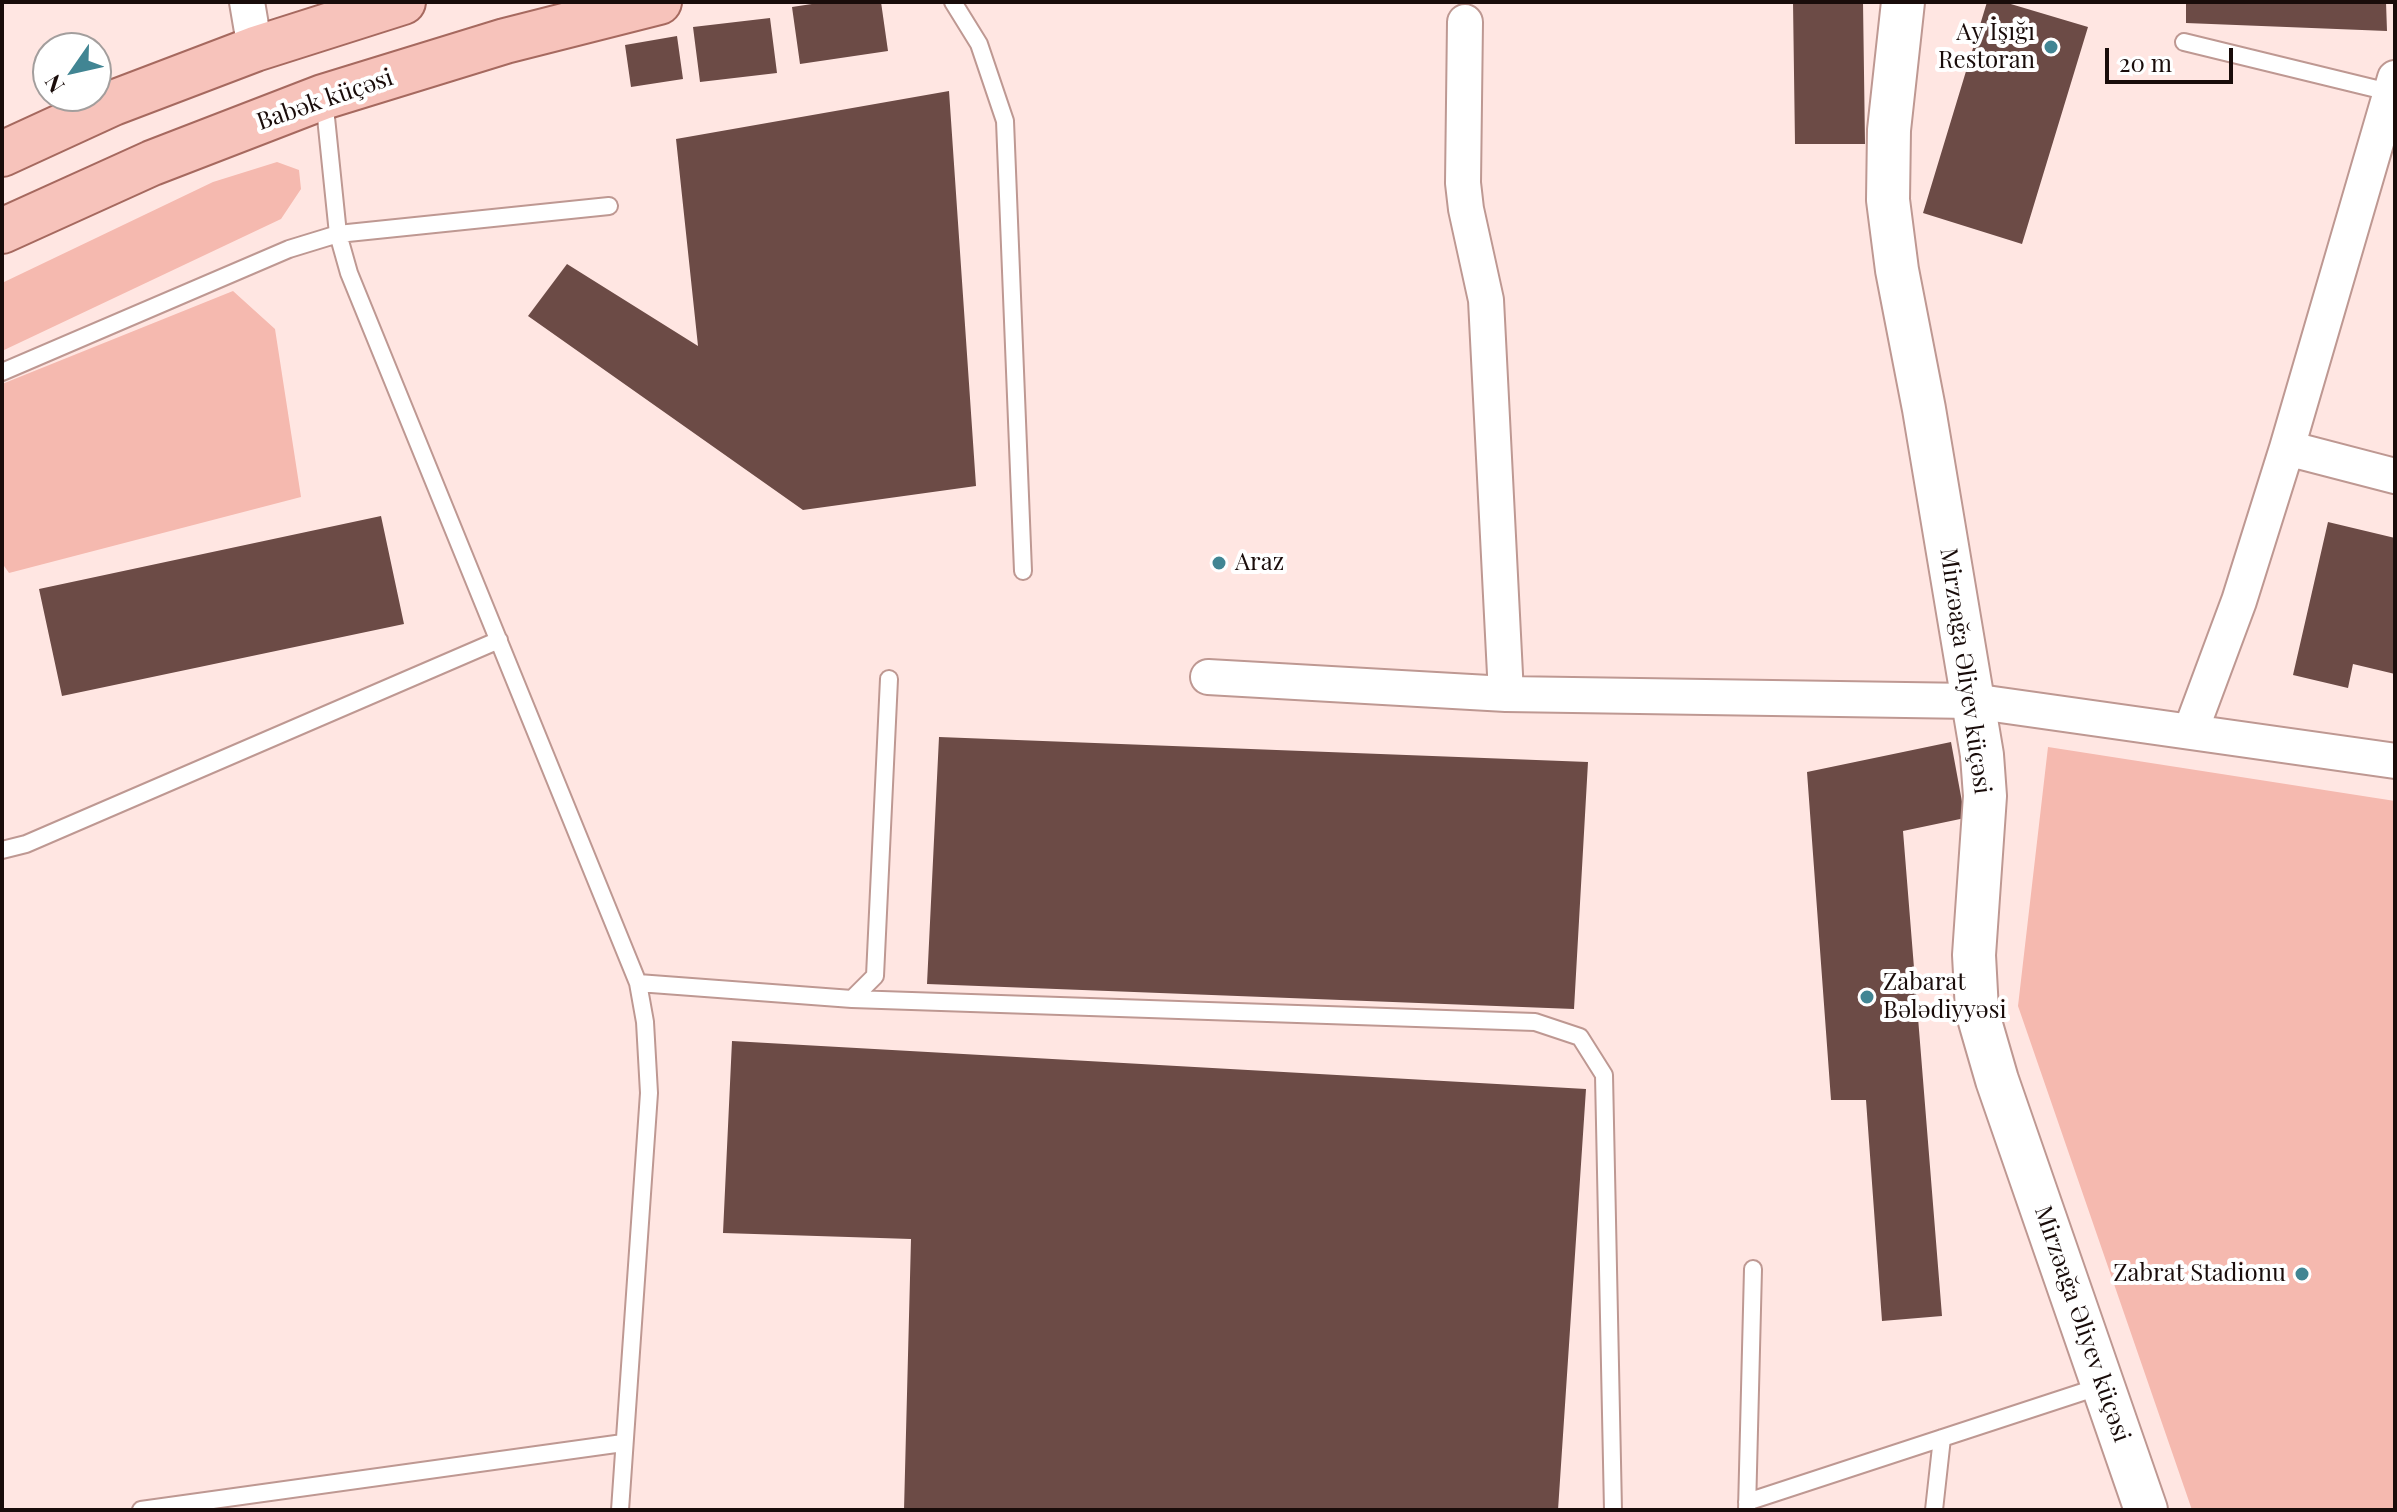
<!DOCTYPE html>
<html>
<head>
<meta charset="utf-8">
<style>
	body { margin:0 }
	#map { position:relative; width:2397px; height:1512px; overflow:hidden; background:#ffe6e2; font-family:"Playfair Display",serif }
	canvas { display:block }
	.frame { position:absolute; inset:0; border:4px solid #190c0a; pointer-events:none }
	.north { position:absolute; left:32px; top:32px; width:80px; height:80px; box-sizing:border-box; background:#fff; border:2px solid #a39e9d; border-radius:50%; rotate:236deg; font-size:22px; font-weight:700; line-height:32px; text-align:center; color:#190c0a }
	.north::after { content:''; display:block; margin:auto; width:28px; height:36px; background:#418593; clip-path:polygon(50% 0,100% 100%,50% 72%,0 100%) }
	.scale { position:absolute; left:2105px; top:48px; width:128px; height:36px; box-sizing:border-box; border:4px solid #190c0a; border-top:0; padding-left:10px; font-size:24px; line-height:28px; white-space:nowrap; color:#190c0a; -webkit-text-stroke:6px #fff; paint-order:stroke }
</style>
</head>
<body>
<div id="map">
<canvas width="2397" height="1512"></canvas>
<div class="frame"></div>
<div class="north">N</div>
<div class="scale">20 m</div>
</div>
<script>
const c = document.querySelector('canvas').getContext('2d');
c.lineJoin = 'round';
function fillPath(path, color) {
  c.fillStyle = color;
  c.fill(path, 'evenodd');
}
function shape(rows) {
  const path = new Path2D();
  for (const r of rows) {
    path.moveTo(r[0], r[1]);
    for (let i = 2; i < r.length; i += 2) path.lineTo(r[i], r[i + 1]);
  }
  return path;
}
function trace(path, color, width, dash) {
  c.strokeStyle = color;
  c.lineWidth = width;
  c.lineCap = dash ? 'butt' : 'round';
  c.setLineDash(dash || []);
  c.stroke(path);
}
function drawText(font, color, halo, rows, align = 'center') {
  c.font = font + ' "Playfair Display",serif';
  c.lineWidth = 8;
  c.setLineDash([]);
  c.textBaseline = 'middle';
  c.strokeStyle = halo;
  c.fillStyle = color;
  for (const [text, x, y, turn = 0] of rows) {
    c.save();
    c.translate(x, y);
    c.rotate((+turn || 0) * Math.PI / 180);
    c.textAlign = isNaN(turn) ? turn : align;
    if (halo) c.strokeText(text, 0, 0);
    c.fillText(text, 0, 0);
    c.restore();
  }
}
fillPath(shape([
	[277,162,299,170,301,189,281,219,2,351,2,283,213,182],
	[233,291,275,329,301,497,9,573,2,563,2,384],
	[2048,747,2395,801,2395,1510,2192,1510,2018,1006]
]), '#f5b9af');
fillPath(shape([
	[825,2,881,2,888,51,800,64,792,7],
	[1793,2,1863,2,1865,144,1795,144],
	[1987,2,2004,2,2088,27,2022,244,1923,213],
	[2186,2,2386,2,2387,31,2186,23],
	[770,18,777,73,700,82,693,27],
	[677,36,683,79,631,87,625,45],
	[949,91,976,486,803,510,528,316,567,264,698,346,676,139],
	[381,516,404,624,62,696,39,589],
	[2328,522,2395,538,2395,674,2353,664,2348,688,2293,675],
	[939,737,1588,762,1574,1009,927,984],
	[1951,742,1965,818,1903,831,1942,1316,1882,1321,1866,1100,1831,1100,1807,772],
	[732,1041,1586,1089,1558,1510,904,1510,911,1239,723,1233]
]), '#6c4b46');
const service = shape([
	[953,2,979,44,1005,121,1023,571],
	[2184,42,2389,92],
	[324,98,338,234,349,273,638,983,645,1022,649,1093,620,1510],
	[2,372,289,249,338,234,609,206],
	[2,850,26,844,499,640],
	[638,983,852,999,875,976,889,679],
	[852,999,1535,1022,1580,1037,1604,1075,1613,1510],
	[1747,1502,2101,1386],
	[141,1510,623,1443],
	[1747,1510,1753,1269],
	[1934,1510,1942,1438]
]);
const minor = shape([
	[247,2,255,49],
	[1465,22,1463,183,1466,209,1486,300,1506,694],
	[2287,448,2395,476],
	[1208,677,1506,694,1972,701,2395,761],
	[2191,730,2239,601,2287,448,2395,78]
]);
const tertiary = shape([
	[1903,2,1889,130,1888,200,1897,270,1924,409,1982,755,1985,796,1974,955,1977,1011,1997,1080,2146,1510]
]);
const primary = shape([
	[2,154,113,103,255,49,403,2],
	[2,231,152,163,323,97,505,41,659,2]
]);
trace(service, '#be9892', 20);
trace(minor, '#be9892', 38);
trace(tertiary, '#be9892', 46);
trace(primary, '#a6695f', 48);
trace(service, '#fff', 16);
trace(minor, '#fff', 34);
trace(tertiary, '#fff', 42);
trace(primary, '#f7c3bb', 44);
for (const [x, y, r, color] of [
	[2051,47,8,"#418593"],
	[1219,563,8,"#418593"],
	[1867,997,8,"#418593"],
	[2302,1274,8,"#418593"]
]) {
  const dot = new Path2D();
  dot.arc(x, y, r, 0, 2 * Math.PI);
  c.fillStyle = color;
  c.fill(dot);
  trace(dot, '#fff', 3);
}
drawText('24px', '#190c0a', '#fff', [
	["Ay İşığı",2035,33],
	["Restoran",2035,61],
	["Araz",1235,563,"left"],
	["Zabarat",1883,983,"left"],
	["Bələdiyyəsi",1883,1011,"left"],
	["Zabrat Stadionu",2286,1274]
], 'right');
drawText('24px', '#190c0a', '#fff', [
	["Babək küçəsi",325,100,-19],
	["Mirzəağa Əliyev küçəsi",1965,671,82],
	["Mirzəağa Əliyev küçəsi",2082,1324,71]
]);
</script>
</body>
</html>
